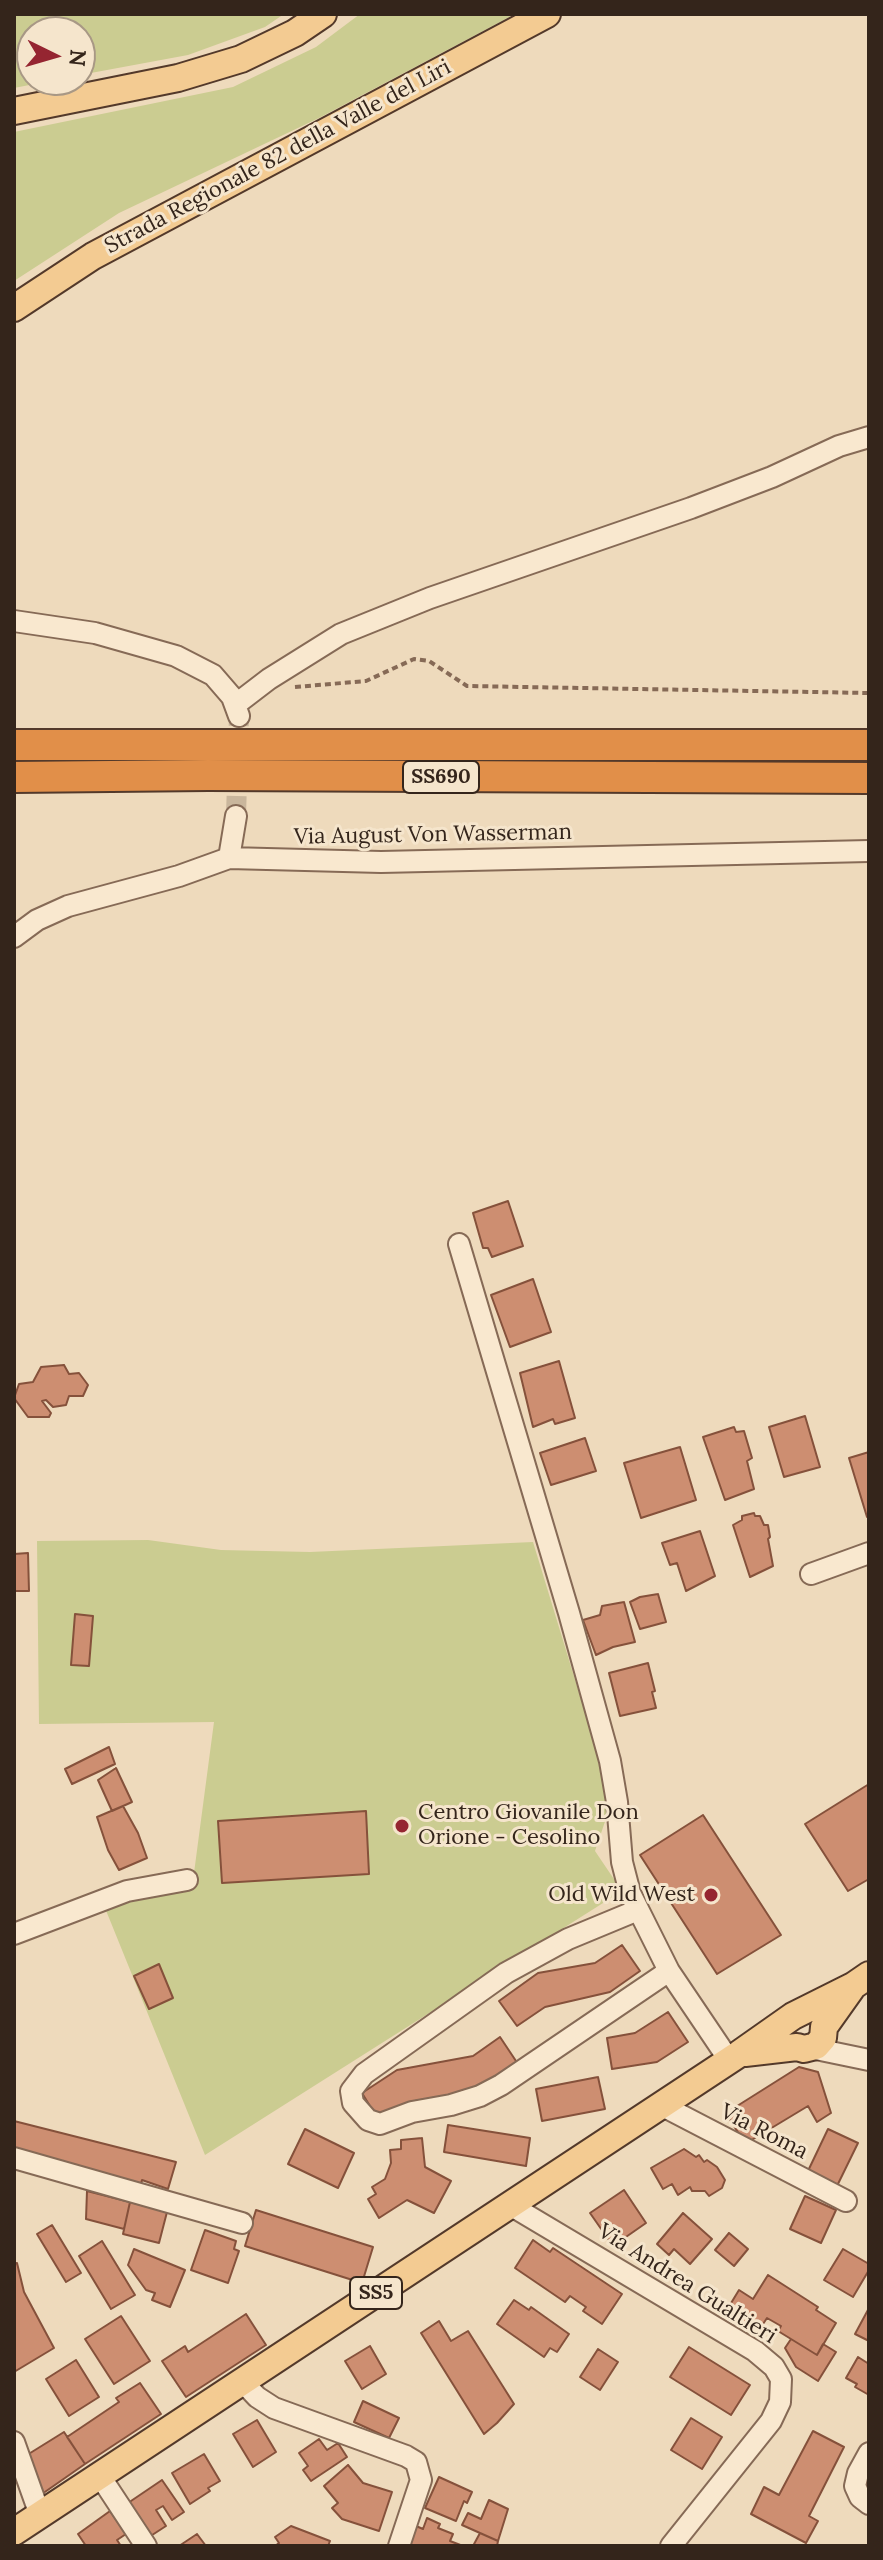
<!DOCTYPE html>
<html>
<head>
<meta charset="utf-8">
<style>
	body { margin:0 }
	#map { position:relative; width:883px; height:2560px; overflow:hidden; background:#eedabc; font-family:Lora,serif }
	canvas { display:block }
	.frame { position:absolute; inset:0; border:16px solid #34251b; pointer-events:none }
	.north { position:absolute; left:16px; top:16px; width:80px; height:80px; box-sizing:border-box; background:#f5e5cc; border:2px solid #a89885; border-radius:50%; rotate:95deg; font-size:22px; font-weight:700; line-height:32px; text-align:center; color:#34251b }
	.north::after { content:''; display:block; margin:auto; width:28px; height:36px; background:#952531; clip-path:polygon(50% 0,100% 100%,50% 72%,0 100%) }
</style>
</head>
<body>
<div id="map">
<canvas width="883" height="2560"></canvas>
<div class="frame"></div>
<div class="north">N</div>
</div>
<script>
const c = document.querySelector('canvas').getContext('2d');
c.lineJoin = 'round';
function fillPath(path, color) {
  c.fillStyle = color;
  c.fill(path, 'evenodd');
}
function shape(rows) {
  const path = new Path2D();
  for (const r of rows) {
    path.moveTo(r[0], r[1]);
    for (let i = 2; i < r.length; i += 2) path.lineTo(r[i], r[i + 1]);
  }
  return path;
}
function trace(path, color, width, dash) {
  c.strokeStyle = color;
  c.lineWidth = width;
  c.lineCap = dash ? 'butt' : 'round';
  c.setLineDash(dash || []);
  c.stroke(path);
}
function drawText(font, color, halo, rows, align = 'center') {
  c.font = font + ' Lora,serif';
  c.lineWidth = 6;
  c.setLineDash([]);
  c.textBaseline = 'middle';
  c.strokeStyle = halo;
  c.fillStyle = color;
  for (const [text, x, y, turn = 0] of rows) {
    c.save();
    c.translate(x, y);
    c.rotate((+turn || 0) * Math.PI / 180);
    c.textAlign = isNaN(turn) ? turn : align;
    if (halo) c.strokeText(text, 0, 0);
    c.fillText(text, 0, 0);
    c.restore();
  }
}
fillPath(shape([
	[14,14,284,14,265,27,188,55,80,75,80,32,32,32,32,80,55,80,14,88],
	[360,14,515,14,319,118,119,213,14,281,14,132,233,87,316,47],
	[148,1540,221,1550,310,1552,533,1542,612,1801,595,1851,622,1891,205,2155,105,1908,192,1888,214,1722,39,1724,37,1541]
]), '#cbcc91');
const building = shape([
	[508,1201,523,1246,492,1257,488,1248,483,1248,473,1213,508,1201],
	[533,1279,551,1332,510,1347,491,1295,533,1279],
	[559,1361,575,1418,555,1424,553,1419,533,1427,520,1373,559,1361],
	[64,1365,69,1374,79,1373,88,1385,83,1396,69,1396,66,1405,53,1407,46,1400,42,1401,51,1413,49,1417,28,1417,14,1398,19,1384,33,1382,41,1367,64,1365],
	[805,1416,820,1467,784,1477,769,1427,805,1416],
	[734,1427,736,1432,744,1431,752,1458,747,1461,754,1489,725,1500,703,1437,734,1427],
	[585,1438,596,1471,551,1485,540,1453,585,1438],
	[680,1447,696,1500,641,1518,624,1463,680,1447],
	[869,1452,869,1517,867,1517,849,1458,869,1452],
	[754,1513,755,1516,760,1516,764,1525,768,1525,770,1537,768,1539,773,1566,750,1577,733,1525,742,1520,742,1516,754,1513],
	[700,1531,715,1576,686,1591,677,1563,670,1565,662,1543,700,1531],
	[28,1553,29,1591,14,1591,14,1554,28,1553],
	[658,1594,666,1622,640,1629,630,1602,640,1597,658,1594],
	[624,1602,635,1642,613,1647,596,1655,583,1620,600,1615,602,1606,624,1602],
	[75,1614,93,1616,89,1666,71,1665,75,1614],
	[648,1663,655,1691,652,1692,656,1708,620,1716,609,1673,648,1663],
	[109,1747,115,1764,72,1784,65,1769,109,1747],
	[116,1768,132,1802,112,1811,98,1780,116,1768],
	[869,1784,869,1879,848,1891,805,1824,869,1784],
	[123,1806,138,1833,147,1858,119,1870,108,1850,97,1817,123,1806],
	[366,1811,369,1874,222,1883,218,1821,366,1811],
	[703,1815,781,1935,717,1974,640,1855,703,1815],
	[622,1945,640,1971,610,1992,545,2007,517,2026,499,2001,538,1973,595,1963,622,1945],
	[159,1964,173,1998,149,2009,134,1976,159,1964],
	[668,2012,688,2042,657,2062,612,2069,607,2038,635,2033,668,2012],
	[500,2037,518,2064,478,2090,409,2102,379,2121,362,2093,397,2070,473,2056,500,2037],
	[799,2067,818,2072,831,2113,817,2122,808,2106,745,2144,726,2113,799,2067],
	[598,2077,605,2109,542,2121,536,2089,598,2077],
	[14,2121,176,2162,168,2189,142,2180,140,2188,14,2152,14,2121],
	[448,2125,530,2138,526,2166,444,2152,448,2125],
	[305,2129,354,2153,338,2188,288,2164,305,2129],
	[828,2129,858,2143,836,2188,807,2173,828,2129],
	[422,2138,425,2167,451,2181,434,2213,407,2200,379,2218,368,2199,376,2194,372,2187,385,2179,391,2163,390,2150,401,2149,401,2140,422,2138],
	[684,2149,696,2157,699,2155,704,2162,707,2160,717,2167,725,2180,722,2188,709,2196,705,2191,692,2191,690,2187,678,2195,672,2184,663,2189,651,2168,684,2149],
	[624,2190,646,2223,613,2246,590,2213,624,2190],
	[87,2191,130,2202,124,2229,86,2219,87,2191],
	[805,2196,836,2210,821,2243,790,2229,805,2196],
	[130,2202,167,2212,159,2243,123,2234,130,2202],
	[256,2210,373,2247,362,2283,245,2246,256,2210],
	[683,2213,712,2239,690,2264,674,2249,669,2255,657,2244,683,2213],
	[52,2225,81,2273,66,2282,37,2234,52,2225],
	[205,2230,236,2241,234,2249,239,2251,228,2283,191,2270,205,2230],
	[729,2233,748,2249,734,2266,715,2250,729,2233],
	[533,2240,550,2252,553,2248,622,2294,602,2324,583,2311,586,2307,570,2296,565,2302,515,2268,533,2240],
	[102,2241,135,2295,111,2309,79,2256,102,2241],
	[134,2249,185,2270,170,2307,152,2300,155,2293,146,2290,128,2265,134,2249],
	[843,2249,869,2264,869,2270,853,2297,824,2280,843,2249],
	[17,2263,24,2292,54,2348,14,2372,14,2264,17,2263],
	[768,2275,818,2307,816,2310,836,2323,817,2355,778,2331,781,2326,767,2318,757,2333,725,2313,739,2290,753,2299,768,2275],
	[514,2300,529,2310,531,2307,569,2334,557,2352,550,2348,544,2357,497,2324,514,2300],
	[869,2308,869,2341,855,2334,869,2308],
	[246,2314,266,2345,186,2397,162,2361,185,2346,188,2352,246,2314],
	[121,2316,150,2361,114,2384,85,2339,121,2316],
	[439,2321,451,2341,468,2331,514,2404,497,2423,484,2434,421,2333,439,2321],
	[791,2339,817,2355,823,2344,836,2352,818,2381,796,2367,785,2348,791,2339],
	[370,2346,386,2374,362,2389,345,2361,370,2346],
	[689,2347,750,2385,731,2415,670,2377,689,2347],
	[598,2349,618,2362,600,2390,580,2377,598,2349],
	[858,2357,869,2364,869,2395,855,2387,857,2384,846,2378,858,2357],
	[76,2360,99,2397,69,2416,46,2379,76,2360],
	[140,2383,161,2414,85,2464,67,2437,119,2402,116,2398,140,2383],
	[363,2401,399,2418,389,2438,354,2422,363,2401],
	[691,2418,722,2437,702,2469,671,2450,691,2418],
	[257,2420,276,2452,253,2467,233,2434,257,2420],
	[813,2431,844,2447,809,2516,818,2521,806,2543,751,2514,764,2487,779,2495,813,2431],
	[64,2432,85,2464,42,2494,27,2455,64,2432],
	[319,2439,327,2450,338,2443,347,2457,311,2481,303,2470,308,2466,299,2453,319,2439],
	[204,2454,220,2481,208,2488,210,2491,190,2504,172,2473,204,2454],
	[348,2465,363,2483,392,2492,379,2531,342,2519,332,2508,338,2503,324,2486,348,2465],
	[439,2477,472,2492,467,2503,464,2501,456,2521,425,2508,439,2477],
	[162,2480,184,2512,172,2520,163,2506,156,2510,166,2526,146,2539,128,2503,162,2480],
	[489,2500,508,2509,498,2541,462,2525,468,2513,481,2519,489,2500],
	[110,2511,126,2534,117,2540,121,2546,86,2546,78,2534,110,2511],
	[427,2518,440,2524,438,2528,453,2534,450,2541,463,2546,408,2546,416,2526,423,2529,427,2518],
	[291,2526,330,2541,328,2546,275,2546,279,2543,275,2537,291,2526],
	[480,2533,498,2541,497,2546,473,2546,480,2533],
	[197,2534,206,2546,179,2546,197,2534]
]);
fillPath(building, '#cd8e71');
trace(building, '#85513b', 2);
trace(shape([
	[236,816,239,716]
]), '#c9b69c', 20, [20, 10]);
const minor = shape([
	[14,621,95,633,176,656,213,675,232,697,239,716],
	[235,705,269,679,341,634,430,598,691,508,772,477,839,446,869,437],
	[229,858,236,816],
	[14,937,37,920,68,906,179,876,229,858,381,862,869,851],
	[459,1244,569,1613,610,1761,617,1802,622,1862,630,1893,669,1971,729,2060],
	[811,1574,869,1553],
	[638,1910,568,1939,506,1973,364,2074,351,2091,353,2103,368,2120,380,2124,412,2112,451,2105,480,2096,501,2085,669,1971],
	[14,1934,127,1891,187,1880],
	[811,2048,869,2060],
	[661,2105,846,2201],
	[14,2158,242,2223],
	[510,2205,755,2351,774,2367,781,2379,780,2402,771,2421,671,2546],
	[242,2381,257,2397,274,2408,406,2456,416,2462,421,2480,399,2546],
	[14,2442,40,2515],
	[869,2453,858,2473,855,2486,860,2497,869,2504],
	[100,2476,146,2546]
]);
const major = shape([
	[14,111,178,78,241,59,295,33,323,14],
	[14,308,93,256,547,14],
	[745,2053,797,2047,804,2049,816,2046,823,2038,824,2027,851,1989],
	[14,2532,739,2054,793,2016,853,1986,869,1975]
]);
const highway = shape([
	[14,745,869,745],
	[14,777,208,775,869,778]
]);
trace(minor, '#866a56', 24);
trace(major, '#53392a', 30);
trace(highway, '#53392a', 34);
trace(shape([
	[295,687,366,681,414,659,429,661,467,686,869,693]
]), '#866a56', 4, [6, 4]);
trace(minor, '#f9e8cf', 20);
trace(major, '#f3cb92', 26);
trace(highway, '#e18f49', 30);
for (const [x, y, r, color] of [
	[402,1826,8,"#952531"],
	[711,1895,8,"#952531"]
]) {
  const dot = new Path2D();
  dot.arc(x, y, r, 0, 2 * Math.PI);
  c.fillStyle = color;
  c.fill(dot);
  trace(dot, '#f5e5cc', 3);
}
for (const [x, y, w] of [
	[441,777,76],
	[376,2293,52]
]) {
  const box = new Path2D();
  box.roundRect(x - w / 2, y - 16, w, 32, 6);
  c.fillStyle = '#f5e5cc';
  c.fill(box);
  trace(box, '#34251b', 2);
}
drawText('bold 20px', '#34251b', null, [
	["SS690",441,777],
	["SS5",376,2293]
]);
drawText('22px', '#34251b', '#f5e5cc', [
	["Strada Regionale 82 della Valle del Liri",278,157,-28],
	["Via August Von Wasserman",433,835,-1],
	["Via Roma",764,2132,27],
	["Via Andrea Gualtieri",687,2284,32]
]);
drawText('22px', '#34251b', '#f5e5cc', [
	["Centro Giovanile Don",418,1813],
	["Orione - Cesolino",418,1838],
	["Old Wild West",695,1895,"right"]
], 'left');
</script>
</body>
</html>
